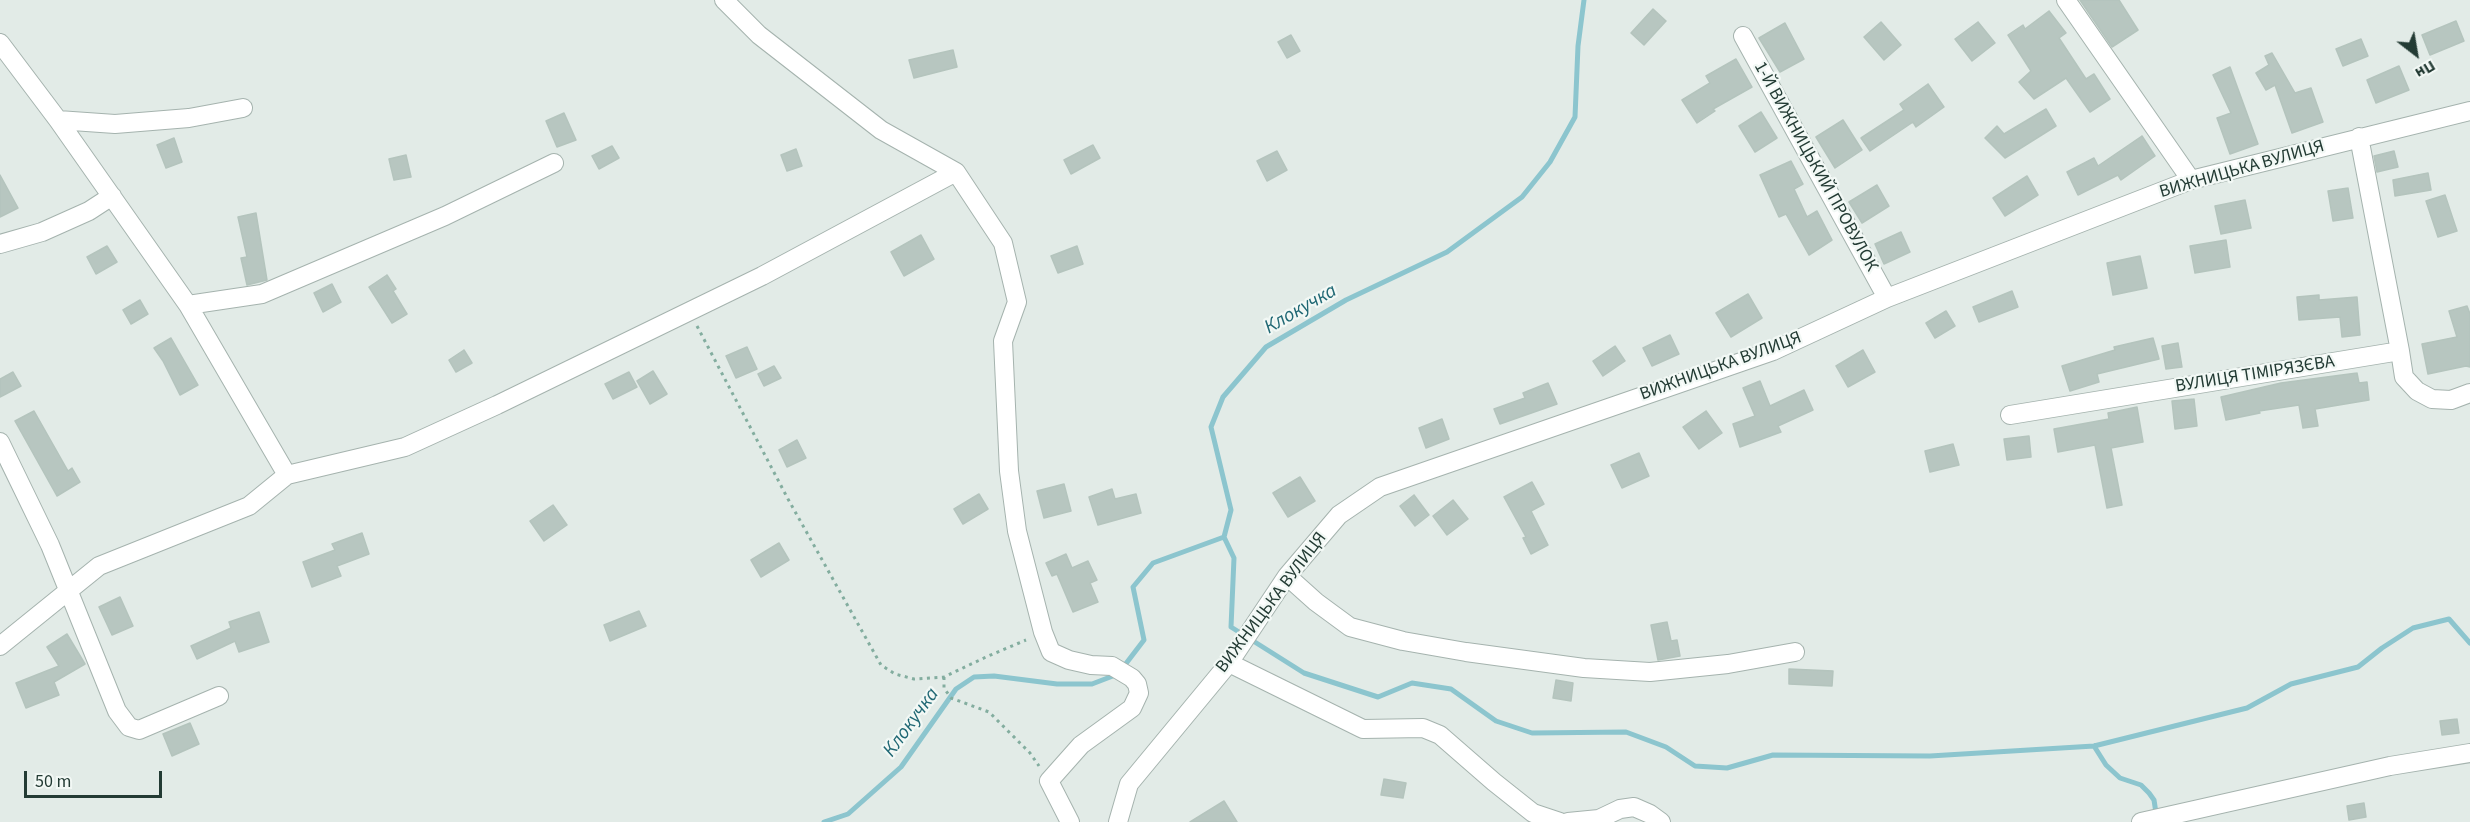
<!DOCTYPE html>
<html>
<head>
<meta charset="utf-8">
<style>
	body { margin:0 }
	#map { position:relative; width:2470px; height:822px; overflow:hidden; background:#e2ebe7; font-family:"Source Sans 3",sans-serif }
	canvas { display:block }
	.north { position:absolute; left:2386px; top:24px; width:60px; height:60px; -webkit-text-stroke:4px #f2f8f5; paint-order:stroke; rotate:149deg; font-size:16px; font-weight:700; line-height:24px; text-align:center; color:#233b34 }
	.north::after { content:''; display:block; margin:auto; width:21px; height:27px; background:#233b34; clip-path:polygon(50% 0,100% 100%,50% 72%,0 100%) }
	.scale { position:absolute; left:24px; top:771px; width:138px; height:27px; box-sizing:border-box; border:3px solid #233b34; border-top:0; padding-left:8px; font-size:18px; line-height:21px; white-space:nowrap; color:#233b34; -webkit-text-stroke:4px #f2f8f5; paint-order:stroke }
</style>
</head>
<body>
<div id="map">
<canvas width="2470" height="822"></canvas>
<div class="north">Пн</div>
<div class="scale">50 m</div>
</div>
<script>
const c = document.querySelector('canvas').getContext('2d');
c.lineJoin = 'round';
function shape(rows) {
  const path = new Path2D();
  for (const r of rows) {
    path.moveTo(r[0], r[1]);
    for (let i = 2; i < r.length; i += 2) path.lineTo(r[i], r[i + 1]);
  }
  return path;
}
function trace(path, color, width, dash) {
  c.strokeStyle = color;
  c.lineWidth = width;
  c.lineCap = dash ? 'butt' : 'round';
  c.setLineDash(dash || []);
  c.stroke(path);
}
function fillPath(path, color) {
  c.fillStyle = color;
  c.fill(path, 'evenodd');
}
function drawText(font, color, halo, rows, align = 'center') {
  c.font = font + ' "Source Sans 3",sans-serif';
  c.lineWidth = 4.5;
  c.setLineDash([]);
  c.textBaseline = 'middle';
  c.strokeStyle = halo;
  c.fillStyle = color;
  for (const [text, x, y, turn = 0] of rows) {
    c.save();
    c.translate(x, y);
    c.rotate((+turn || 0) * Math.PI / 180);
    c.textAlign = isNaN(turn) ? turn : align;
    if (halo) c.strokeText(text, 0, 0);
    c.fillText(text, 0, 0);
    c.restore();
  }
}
trace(shape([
	[1224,537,1234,558,1231,627,1304,673,1378,697,1412,683,1451,689,1496,721,1532,733,1626,732,1666,747,1695,766,1727,768,1773,755,1930,756,2094,746,2247,708,2291,684,2358,667,2382,648,2413,628,2449,619,2470,643],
	[2094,746,2106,765,2120,778,2141,785,2149,793,2154,800,2156,813],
	[824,822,848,814,901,767,956,689,974,677,994,676,1057,684,1092,684,1118,674,1144,640,1133,587,1153,563,1224,537,1231,510,1211,427,1223,397,1266,347,1346,300,1447,252,1522,197,1550,162,1575,117,1578,46,1584,0]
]), '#8cc5ce', 5);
const building = shape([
	[2080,0,2119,0,2138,30,2112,47,2080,0],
	[1653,9,1666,21,1644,45,1631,33,1653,9],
	[2049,11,2066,33,2059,38,2086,79,2094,74,2110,99,2090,112,2066,78,2034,99,2019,82,2031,71,2008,35,2023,25,2025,29,2049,11],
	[2456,21,2464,41,2430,55,2422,35,2456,21],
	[1881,22,1901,45,1884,60,1864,37,1881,22],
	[1978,22,1995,43,1972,61,1955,39,1978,22],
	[1785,23,1804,59,1780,72,1759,38,1785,23],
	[1291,35,1300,51,1287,58,1278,42,1291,35],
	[2361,39,2368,56,2343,66,2336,49,2361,39],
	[953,50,957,67,914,78,909,60,953,50],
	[2272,53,2295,93,2311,88,2323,122,2292,133,2275,85,2266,90,2256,73,2269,65,2265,56,2272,53],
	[1736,59,1752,87,1713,109,1715,111,1697,123,1682,100,1710,83,1706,76,1736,59],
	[2399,66,2409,90,2376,103,2367,80,2399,66],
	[2230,67,2258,144,2230,154,2217,118,2231,113,2213,75,2230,67],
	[1928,84,1944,107,1916,127,1913,122,1870,151,1861,138,1904,110,1900,104,1928,84],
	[2046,109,2056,126,2005,158,1985,138,1997,126,2004,134,2046,109],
	[1761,112,1777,138,1755,152,1739,126,1761,112],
	[564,113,576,140,557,147,546,121,564,113],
	[1843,120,1862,150,1835,168,1816,137,1843,120],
	[2142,136,2155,156,2121,180,2118,175,2078,195,2067,172,2094,158,2098,166,2142,136],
	[174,138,182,162,166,168,157,145,174,138],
	[1093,145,1100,158,1071,174,1064,160,1093,145],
	[612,146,619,158,599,169,592,156,612,146],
	[796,149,802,166,787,171,781,155,796,149],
	[1277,151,1287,170,1267,181,1257,161,1277,151],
	[2394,151,2398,167,2377,172,2374,156,2394,151],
	[406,155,411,177,394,180,389,159,406,155],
	[1791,161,1803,184,1794,189,1807,217,1817,211,1832,240,1809,255,1786,214,1779,217,1760,175,1791,161],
	[2428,173,2431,190,2395,196,2393,180,2428,173],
	[0,175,18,208,0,217,0,175],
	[2027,176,2038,195,2005,216,1993,198,2027,176],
	[1877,185,1889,206,1862,223,1849,202,1877,185],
	[2348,188,2353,218,2333,221,2328,191,2348,188],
	[2445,195,2457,231,2438,237,2426,201,2445,195],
	[2245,200,2251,228,2221,234,2215,206,2245,200],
	[256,213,267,280,247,285,241,258,247,257,238,217,256,213],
	[1901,232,1910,252,1884,264,1875,244,1901,232],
	[921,235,934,259,904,276,891,252,921,235],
	[2226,240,2230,267,2195,273,2190,246,2226,240],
	[107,246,117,262,96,274,87,257,107,246],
	[1077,246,1083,264,1058,273,1051,256,1077,246],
	[2140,256,2147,288,2113,295,2107,263,2140,256],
	[387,275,396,289,393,291,407,314,392,323,369,287,387,275],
	[332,284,341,302,323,312,314,293,332,284],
	[2012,291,2018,307,1979,322,1973,307,2012,291],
	[1748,294,1762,318,1731,337,1716,313,1748,294],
	[2319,295,2319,300,2357,297,2360,335,2342,337,2340,317,2299,320,2297,297,2319,295],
	[140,300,148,314,131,324,123,310,140,300],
	[2467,306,2470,314,2470,367,2466,366,2428,374,2422,344,2457,337,2449,311,2467,306],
	[1946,311,1955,326,1935,338,1926,323,1946,311],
	[1670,335,1679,354,1652,366,1643,348,1670,335],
	[171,338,198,385,180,395,163,361,154,348,171,338],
	[2153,338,2159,359,2097,374,2099,382,2070,391,2062,366,2115,350,2114,347,2153,338],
	[2178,343,2182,367,2166,369,2162,346,2178,343],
	[1615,346,1625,361,1603,376,1593,361,1615,346],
	[747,347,757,369,736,378,726,356,747,347],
	[464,350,472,363,456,372,449,360,464,350],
	[1863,350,1875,372,1848,387,1836,366,1863,350],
	[774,366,781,378,764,386,758,374,774,366],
	[653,371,667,394,650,404,637,381,653,371],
	[13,372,21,386,0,397,0,379,13,372],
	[629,372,637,387,613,399,605,384,629,372],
	[2357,373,2359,383,2367,382,2369,400,2315,409,2318,426,2303,428,2299,405,2259,411,2260,413,2226,420,2221,397,2281,383,2357,373],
	[1760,381,1770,406,1804,390,1813,410,1778,426,1781,432,1740,447,1733,424,1755,416,1743,388,1760,381],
	[1548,383,1557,404,1500,424,1494,409,1525,398,1523,393,1548,383],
	[2194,399,2197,426,2175,429,2172,401,2194,399],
	[2137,407,2143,442,2111,448,2122,505,2107,508,2095,445,2058,452,2054,429,2109,419,2108,413,2137,407],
	[34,411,68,471,72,468,80,482,57,496,15,421,34,411],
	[1706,411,1722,433,1699,449,1683,427,1706,411],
	[1442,419,1449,439,1426,448,1419,428,1442,419],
	[2029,436,2031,457,2007,460,2004,439,2029,436],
	[797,440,806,458,787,467,779,450,797,440],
	[1953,444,1959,465,1930,472,1925,451,1953,444],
	[1639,453,1649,476,1622,488,1611,465,1639,453],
	[1300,477,1315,501,1288,517,1273,493,1300,477],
	[1532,482,1544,504,1531,511,1548,545,1531,554,1523,538,1526,537,1504,497,1532,482],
	[1064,484,1071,511,1044,518,1037,491,1064,484],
	[1112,489,1115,499,1136,494,1141,513,1098,525,1089,497,1112,489],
	[979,494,988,509,963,524,954,509,979,494],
	[1414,495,1429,515,1415,526,1400,506,1414,495],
	[1453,500,1468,519,1447,535,1433,516,1453,500],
	[553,505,567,525,544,541,530,521,553,505],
	[362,533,369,554,337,566,341,576,312,587,303,562,335,550,332,544,362,533],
	[779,543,789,560,761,577,751,560,779,543],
	[1066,554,1072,568,1088,561,1097,580,1090,583,1098,602,1073,612,1057,574,1052,576,1046,563,1066,554],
	[120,597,133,626,112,635,99,607,120,597],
	[639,611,646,626,610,641,604,625,639,611],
	[259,612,269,642,239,652,235,641,197,659,191,646,231,628,229,622,259,612],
	[1667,622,1671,641,1677,640,1680,656,1658,660,1651,625,1667,622],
	[67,634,85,664,54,682,59,695,26,708,16,683,59,666,47,647,67,634],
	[1789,669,1833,671,1832,686,1789,684,1789,669],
	[1556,680,1573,683,1571,701,1553,698,1556,680],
	[2457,719,2459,733,2442,735,2440,721,2457,719],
	[190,723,199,744,172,756,163,734,190,723],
	[1384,779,1406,783,1403,798,1381,795,1384,779],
	[1224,801,1237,822,1190,822,1224,801],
	[2364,803,2366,817,2349,820,2347,806,2364,803]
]);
fillPath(building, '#b7c6c0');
trace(building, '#b4c4bd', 1.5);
const minor = shape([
	[724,0,759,35,881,130,956,172,1003,243,1017,302,1003,341,1009,471,1017,531,1043,632,1051,652,1069,660,1091,665,1112,666,1132,678,1137,684,1139,693,1132,708,1081,745,1049,781,1070,822],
	[2066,0,2191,180],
	[1743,36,1887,298],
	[0,43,58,120,188,305,287,475],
	[58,120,115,124,189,118,243,108],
	[2359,137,2400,351],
	[0,244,42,232,89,211,112,196],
	[188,305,262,294,445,216,554,163],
	[2010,415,2400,351,2404,377,2417,391,2432,399,2451,400,2470,393],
	[0,442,50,545,117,711,129,727,139,730,219,696],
	[1287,576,1316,602,1350,627,1403,641,1466,652,1584,668,1650,672,1728,664,1795,652],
	[0,646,99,566,249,506,287,475,405,447,497,405,762,276,956,172],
	[1229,663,1363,729,1423,728,1440,735,1494,782,1533,813,1560,822],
	[1118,822,1129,784,1229,663,1287,576,1339,515,1380,487,1773,351,1887,298,2191,180,2470,111],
	[1568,822,1599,819,1620,809,1634,807,1650,814,1661,822],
	[2141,822,2390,766,2470,753]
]);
trace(minor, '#a5b3ae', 20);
trace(shape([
	[697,326,788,499,881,665,895,674,914,679,944,677,986,657,1026,640],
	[944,677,944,688,951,698,989,712,1030,753,1039,766]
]), '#83ad9f', 3, [3, 4.5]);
trace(minor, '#fff', 18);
drawText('18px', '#233b34', '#f2f8f5', [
	["1-Й ВИЖНИЦЬКИЙ ПРОВУЛОК",1815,167,61],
	["ВИЖНИЦЬКА ВУЛИЦЯ",2242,170,-16],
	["ВИЖНИЦЬКА ВУЛИЦЯ",1721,367,-20],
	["ВУЛИЦЯ ТІМІРЯЗЄВА",2255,375,-9],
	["ВИЖНИЦЬКА ВУЛИЦЯ",1272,603,-53]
]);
drawText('italic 20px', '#206874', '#f2f8f5', [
	["Клокучка",1301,310,-30],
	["Клокучка",912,723,-54]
]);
</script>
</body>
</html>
